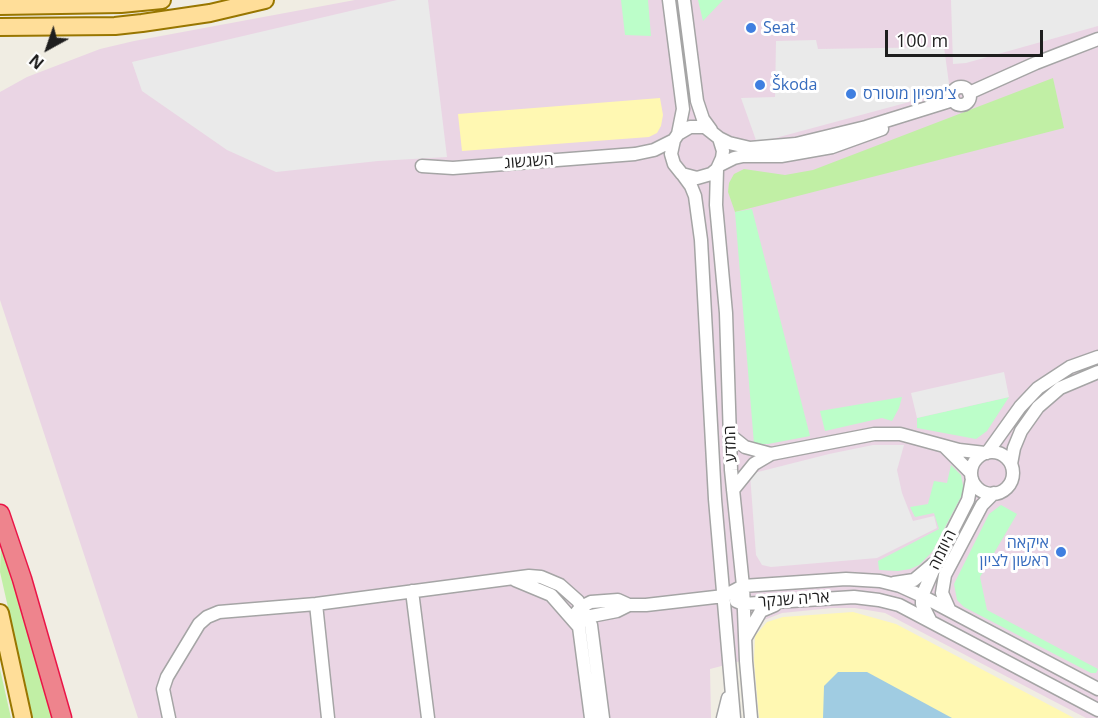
<!DOCTYPE html>
<html>
<head>
<meta charset="utf-8">
<style>
	body { margin:0 }
	#map { position:relative; width:1098px; height:718px; overflow:hidden; background:#f0ede3; font-family:"Open Sans",sans-serif }
	canvas { display:block }
	.north { position:absolute; left:18px; top:18px; width:60px; height:60px; -webkit-text-stroke:4px #fff; paint-order:stroke; rotate:220deg; font-size:16px; font-weight:700; line-height:24px; text-align:center; color:#1e1e1e }
	.north::after { content:''; display:block; margin:auto; width:21px; height:27px; background:#1e1e1e; clip-path:polygon(50% 0,100% 100%,50% 72%,0 100%) }
	.scale { position:absolute; left:885px; top:30px; width:158px; height:27px; box-sizing:border-box; border:3px solid #1e1e1e; border-top:0; padding-left:8px; font-size:18px; line-height:21px; white-space:nowrap; color:#1e1e1e; -webkit-text-stroke:4px #fff; paint-order:stroke }
</style>
</head>
<body>
<div id="map">
<canvas width="1098" height="718"></canvas>
<div class="north">N</div>
<div class="scale">100 m</div>
</div>
<script>
const c = document.querySelector('canvas').getContext('2d');
c.lineJoin = 'round';
function fillPath(path, color) {
  c.fillStyle = color;
  c.fill(path, 'evenodd');
}
function shape(rows) {
  const path = new Path2D();
  for (const r of rows) {
    if (r.length === 3) {
      path.moveTo(r[0] + r[2], r[1]);
      path.arc(r[0], r[1], r[2], 0, 2 * Math.PI);
      continue;
    }
    path.moveTo(r[0], r[1]);
    for (let i = 2; i < r.length; i += 2) path.lineTo(r[i], r[i + 1]);
  }
  return path;
}
function trace(path, color, width, dash) {
  c.strokeStyle = color;
  c.lineWidth = width;
  c.lineCap = dash ? 'butt' : 'round';
  c.setLineDash(dash || []);
  c.stroke(path);
}
function drawText(font, color, halo, rows, align = 'center') {
  c.font = font + ' "Open Sans","Noto Sans Hebrew",sans-serif';
  c.lineWidth = 6;
  c.setLineDash([]);
  c.textBaseline = 'middle';
  c.strokeStyle = halo;
  c.fillStyle = color;
  for (const [text, x, y, turn = 0] of rows) {
    c.save();
    c.translate(x, y);
    c.rotate((+turn || 0) * Math.PI / 180);
    c.textAlign = isNaN(turn) ? turn : align;
    if (halo) c.strokeText(text, 0, 0);
    c.fillText(text, 0, 0);
    c.restore();
  }
}
fillPath(shape([
	[355,0,1098,0,1098,718,1086,718,885,613,855,608,832,608,782,613,764,620,752,637,752,658,710,669,711,718,138,718,0,300,0,92,27,77,100,49,134,41]
]), '#ead5e4');
fillPath(shape([
	[1053,78,1064,128,735,212,728,192,729,183,734,174,744,169,785,175,813,170],
	[1,541,43,687,55,718,33,718,0,572],
	[0,669,11,718,0,718]
]), '#c1efa5');
fillPath(shape([
	[660,98,663,115,661,126,657,133,649,137,462,151,458,114],
	[853,612,896,624,1074,718,759,718,754,660,755,636,767,622,783,617]
]), '#fff8b2');
fillPath(shape([
	[621,0,648,0,651,36,625,35],
	[698,0,723,0,703,21],
	[752,209,810,436,768,444,754,444,735,212],
	[902,397,899,408,892,421,882,418,825,431,820,411],
	[1009,397,987,431,976,439,917,428,917,418],
	[951,465,961,475,964,491,932,552,919,565,910,569,898,571,879,570,878,561,939,529,934,513,915,517,910,507,928,504,934,481,947,483],
	[1001,505,1017,514,980,577,987,610,1098,669,1096,673,1091,673,964,607,957,600,954,584,989,514]
]), '#bcfec9');
fillPath(shape([
	[397,0,428,0,447,157,378,161,276,172,227,150,142,91,132,62],
	[951,0,1098,0,1098,26,966,63,953,64],
	[816,40,818,49,944,47,950,91,757,143,741,98,775,97,776,41],
	[1004,372,1009,397,917,418,911,393],
	[873,445,904,445,897,470,902,493,913,521,934,516,937,528,877,558,771,567,762,565,756,555,750,474,829,454]
]), '#eaeaea');
fillPath(shape([
	[838,672,867,672,952,718,823,718,824,686]
]), '#a0cce2');
const minor = shape([
	[669,0,683,109,678,134],
	[684,0,697,101,703,119,711,130],
	[961,96,9],
	[969,93,1036,63,1098,39],
	[719,138,729,143,750,148,796,144,866,127,953,100],
	[720,165,734,158,743,156,781,156,832,147,882,129],
	[422,166,453,168,635,154,654,150,674,140],
	[717,169,711,174,697,178,682,174,674,164,671,154,674,140,678,134,690,127,705,127,719,138,723,151,722,158,717,169,716,205,726,313,731,470,743,586,746,661,751,718],
	[683,175,691,186,695,196,701,240,715,499,734,718],
	[730,435,745,447,771,454],
	[945,447,971,473],
	[992,473,21],
	[987,453,1020,407,1038,388,1070,367,1098,357],
	[1011,464,1014,448,1021,431,1038,407,1060,388,1098,372],
	[733,490,754,464,771,454,874,434,900,434,959,450,985,453],
	[515,580,551,595,579,627,591,718],
	[894,583,914,580,933,564],
	[412,591,428,718],
	[736,601,743,604,854,597,879,600,899,605,1098,710],
	[316,604,328,718],
	[949,609,942,593,945,575,982,505,994,493],
	[572,618,581,607,591,602,618,600,629,605,646,605,724,596,743,586,846,579,880,581,900,586,922,596,1098,689],
	[581,618,617,611,629,605],
	[930,620,922,604,922,596,938,559,968,500,972,479],
	[746,637,761,611,775,605],
	[169,718,163,689,167,677,199,624,207,617,219,612,316,604,529,576,541,577,560,585,578,601,591,625,603,718],
	[723,718,728,698]
]);
const major = shape([
	[0,6,121,4,162,0],
	[0,27,115,26,142,23,210,13,265,0],
	[0,613,23,718]
]);
const highway = shape([
	[0,514,22,579,62,718]
]);
trace(minor, '#a5a5a5', 15);
trace(major, '#987600', 20);
trace(highway, '#ea1547', 21);
trace(minor, '#fff', 12);
trace(major, '#ffde99', 16);
trace(highway, '#ee848d', 18);
for (const [x, y, r, color] of [
	[751,28,6,"#3f7fe0"],
	[760,85,6,"#3f7fe0"],
	[851,94,6,"#3f7fe0"],
	[1061,552,6,"#3f7fe0"]
]) {
  const dot = new Path2D();
  dot.arc(x, y, r, 0, 2 * Math.PI);
  c.fillStyle = color;
  c.fill(dot);
  trace(dot, '#fff', 2);
}
drawText('16px', '#366cbe', '#fff', [
	["Seat",763,28],
	["Škoda",772,85],
	["צ'מפיון מוטורס",863,94],
	["איקאה",1049,543,"right"],
	["ראשון לציון",1049,561,"right"]
], 'left');
drawText('16px', '#1e1e1e', '#fff', [
	["השגשוג",529,162,-4],
	["המדע",731,444,-92],
	["היוזמה",943,550,-64],
	["אריה שנקר",794,600,-4]
]);
</script>
</body>
</html>
